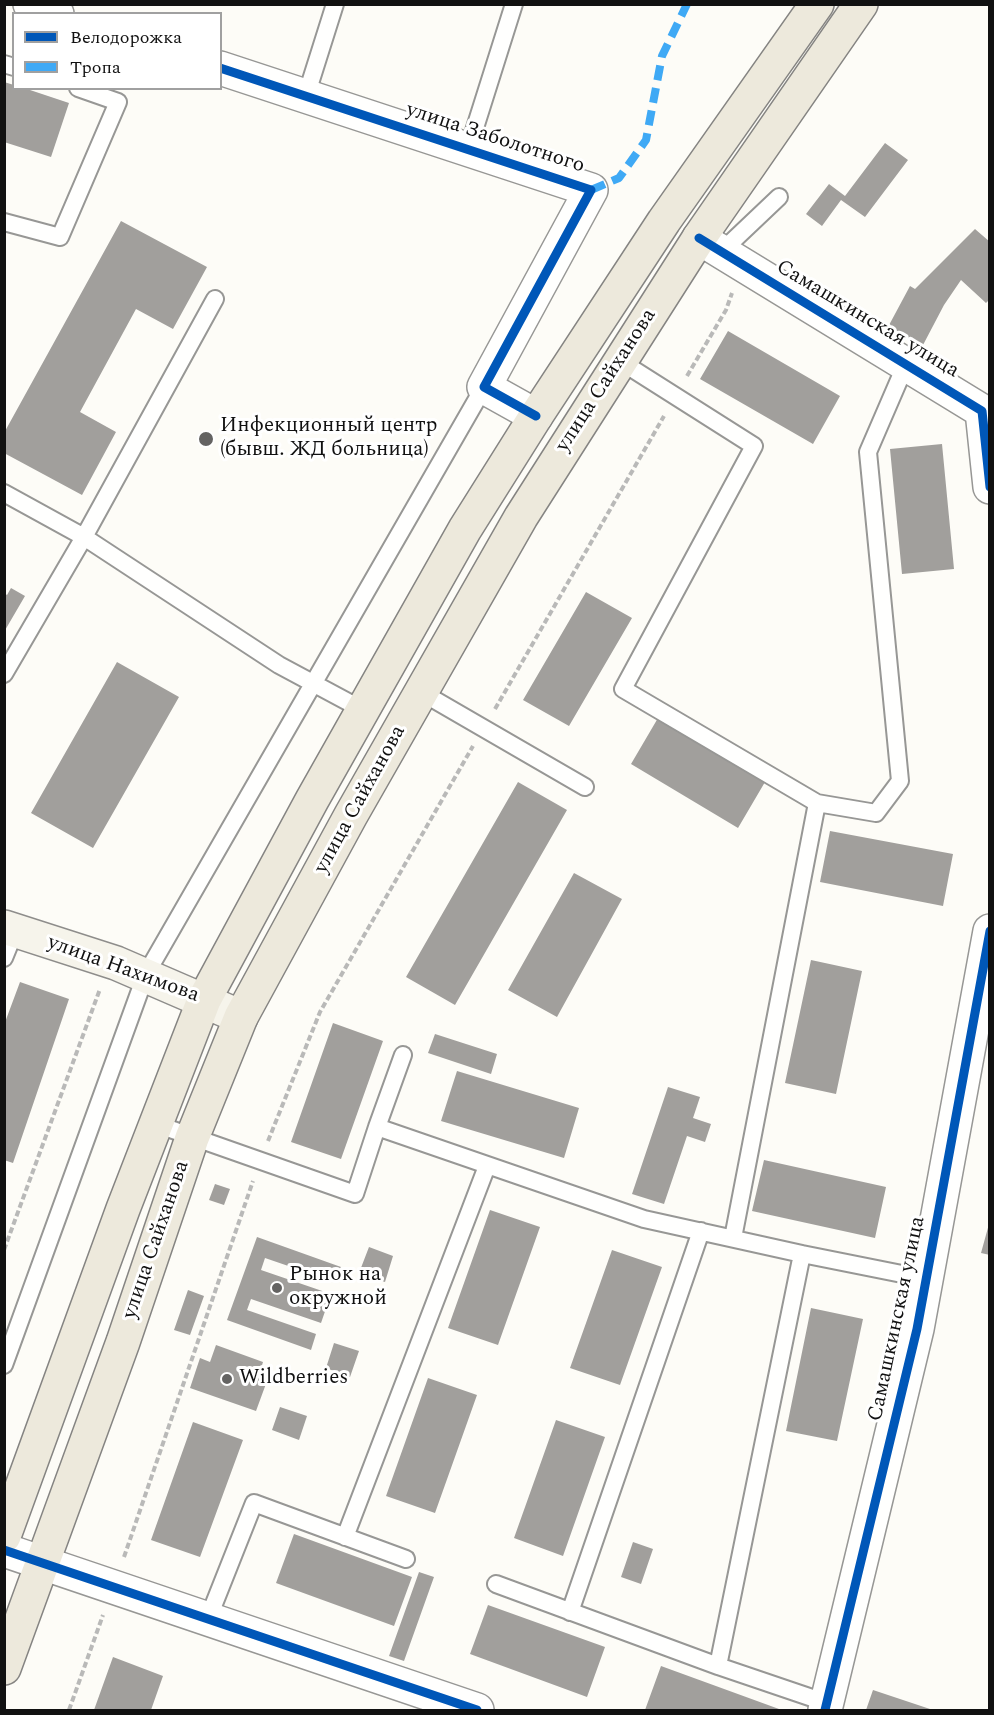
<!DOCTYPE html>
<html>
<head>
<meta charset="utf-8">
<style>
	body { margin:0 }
	#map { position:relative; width:994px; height:1715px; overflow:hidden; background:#fdfcf7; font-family:Spectral,serif }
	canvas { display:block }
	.frame { position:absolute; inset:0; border:6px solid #111; pointer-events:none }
	.legend { position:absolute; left:12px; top:12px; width:210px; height:78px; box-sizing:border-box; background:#fff; border:2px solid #a0a0a0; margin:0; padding:8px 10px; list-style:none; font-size:18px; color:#111 }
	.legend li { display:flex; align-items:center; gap:12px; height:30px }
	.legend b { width:30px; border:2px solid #a0a0a0 }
</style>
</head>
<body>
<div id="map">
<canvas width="994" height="1715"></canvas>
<div class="frame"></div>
<ul class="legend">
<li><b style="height:8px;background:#0057b8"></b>Велодорожка</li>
<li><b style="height:8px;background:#3fa9f5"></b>Тропа</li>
</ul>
</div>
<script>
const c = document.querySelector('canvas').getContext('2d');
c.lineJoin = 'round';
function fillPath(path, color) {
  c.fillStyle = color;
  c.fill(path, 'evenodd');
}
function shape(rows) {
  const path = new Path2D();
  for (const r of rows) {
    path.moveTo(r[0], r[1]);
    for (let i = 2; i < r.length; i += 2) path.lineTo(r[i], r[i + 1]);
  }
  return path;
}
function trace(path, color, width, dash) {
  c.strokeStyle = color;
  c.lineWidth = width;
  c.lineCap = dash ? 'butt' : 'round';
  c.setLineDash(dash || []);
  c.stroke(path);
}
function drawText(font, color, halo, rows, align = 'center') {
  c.font = font + ' Spectral,serif';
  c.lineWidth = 6;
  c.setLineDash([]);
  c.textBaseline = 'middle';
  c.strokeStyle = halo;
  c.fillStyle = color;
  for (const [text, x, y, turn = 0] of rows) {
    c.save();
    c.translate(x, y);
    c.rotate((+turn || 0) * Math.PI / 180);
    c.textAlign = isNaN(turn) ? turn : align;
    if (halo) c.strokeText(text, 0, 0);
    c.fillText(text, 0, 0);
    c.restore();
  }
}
fillPath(shape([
	[4,82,14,85,14,88,24,88,69,103,51,157,4,142],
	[885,143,908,160,865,217,841,200,822,226,806,214,829,184,845,196],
	[121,221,207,267,173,329,136,309,80,412,116,432,82,495,4,453,4,433],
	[975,229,990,242,990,299,986,303,961,280,944,305,923,345,888,327,910,286,915,289],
	[728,331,840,396,813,444,700,379],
	[942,444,954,569,902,574,890,449],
	[11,588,25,596,4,632,4,593,7,595],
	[586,592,632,618,569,726,523,700],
	[117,662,179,697,93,848,31,813],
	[658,718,765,782,738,828,631,764],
	[518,782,567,810,455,1005,406,977],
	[830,831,953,854,943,906,820,882],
	[574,873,622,899,557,1017,508,990],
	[811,960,862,971,836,1094,785,1083],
	[20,982,69,999,13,1163,4,1160,4,1025],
	[333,1023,383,1041,341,1159,291,1142],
	[435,1034,497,1054,491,1074,428,1053],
	[457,1071,579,1108,564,1158,441,1121],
	[668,1087,700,1097,693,1118,711,1124,705,1142,687,1136,664,1204,632,1194],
	[764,1160,886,1187,875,1238,752,1211],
	[215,1184,230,1189,224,1205,209,1200],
	[490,1210,540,1227,498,1345,448,1328],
	[989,1224,990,1224,990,1255,981,1253],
	[257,1237,341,1267,335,1282,265,1258,261,1270,331,1294,321,1323,251,1299,247,1310,316,1334,311,1350,227,1320],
	[369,1247,393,1256,385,1282,359,1273],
	[612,1250,662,1267,620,1385,570,1368],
	[188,1290,204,1296,190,1335,174,1330],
	[811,1308,863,1319,837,1441,786,1431],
	[334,1343,359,1351,350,1377,326,1368],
	[216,1345,263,1362,258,1378,267,1381,256,1411,190,1388,200,1358,210,1362],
	[428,1378,477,1395,435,1513,386,1496],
	[280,1407,307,1416,299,1440,272,1430],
	[556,1420,605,1437,563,1556,514,1538],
	[193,1422,243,1440,200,1557,151,1540],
	[294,1534,412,1577,394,1626,276,1583],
	[633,1542,653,1549,641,1584,621,1577],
	[419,1572,434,1577,404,1661,389,1656],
	[488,1605,605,1647,587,1697,470,1654],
	[113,1657,163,1676,151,1710,94,1710],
	[661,1666,779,1709,778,1710,645,1710],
	[873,1690,930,1709,930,1710,866,1710]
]), '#a19f9c');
const lane = shape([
	[4,64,14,67],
	[306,96,335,4],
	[468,150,514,4],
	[4,222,60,237,118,102,78,88],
	[721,252,779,197],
	[620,361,754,446,623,689,817,803,876,813,900,781,868,452,906,364],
	[4,493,84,537,279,665,363,710],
	[4,674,84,537,215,299],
	[421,692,585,787],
	[4,958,15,931],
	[156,1124,355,1194,377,1127,644,1219,802,1254,718,1666,827,1703],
	[377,1127,403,1055],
	[733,1238,817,803],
	[802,1254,927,1279],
	[4,1365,146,974,484,387],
	[345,1537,487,1166],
	[496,1584,718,1666],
	[570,1612,701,1231],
	[208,1619,254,1503,406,1559]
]);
const street = shape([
	[30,4,57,14],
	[220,68,591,190,484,387,536,416],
	[699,238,982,411,990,487],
	[4,1550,477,1710],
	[825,1710,917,1329,990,931]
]);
const secondary = shape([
	[4,927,116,963,241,1017]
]);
const primary = shape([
	[4,1536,123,1209,204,1000,312,800,465,529,536,416,664,221,817,4],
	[4,1668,123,1342,192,1138,241,1017,351,815,521,517,699,238,861,4]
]);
trace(lane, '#979795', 20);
trace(street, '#979795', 36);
trace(secondary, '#8e8d8b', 36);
trace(primary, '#858482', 36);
trace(shape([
	[687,376,726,310,732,293],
	[495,709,664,416],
	[268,1141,320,1012,473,746],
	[4,1250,100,989],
	[124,1557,253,1181],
	[69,1710,103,1615]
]), '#b9b9b8', 4, [6, 3]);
trace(lane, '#fffffe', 16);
trace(street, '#fffffe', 33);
trace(secondary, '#f6f4eb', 33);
trace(primary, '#ede9dc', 33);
trace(shape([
	[591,190,619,178,646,140,662,56,687,4]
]), '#3fa9f5', 8, [15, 8]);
trace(shape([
	[220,68,591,190,484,387,536,416],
	[699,238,982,411,990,487],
	[4,1550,477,1710],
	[825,1710,917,1329,990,931]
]), '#0057b8', 9);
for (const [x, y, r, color] of [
	[206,439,8,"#646362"],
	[277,1288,6,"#646362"],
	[227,1379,6,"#646362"]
]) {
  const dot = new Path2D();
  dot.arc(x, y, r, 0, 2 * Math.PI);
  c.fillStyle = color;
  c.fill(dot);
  trace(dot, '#fff', 2);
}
drawText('21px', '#111', '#fff', [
	["улица Заболотного",495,139,18],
	["Самашкинская улица",867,320,31],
	["улица Сайханова",607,381,-57],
	["улица Сайханова",361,800,-61],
	["улица Нахимова",123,970,20],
	["улица Сайханова",157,1240,-71],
	["Самашкинская улица",898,1319,-78]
]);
drawText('21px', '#111', '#fff', [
	["Инфекционный центр",220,427],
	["(бывш. ЖД больница)",220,451],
	["Рынок на",289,1276],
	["окружной",289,1300],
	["Wildberries",239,1379]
], 'left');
</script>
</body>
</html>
